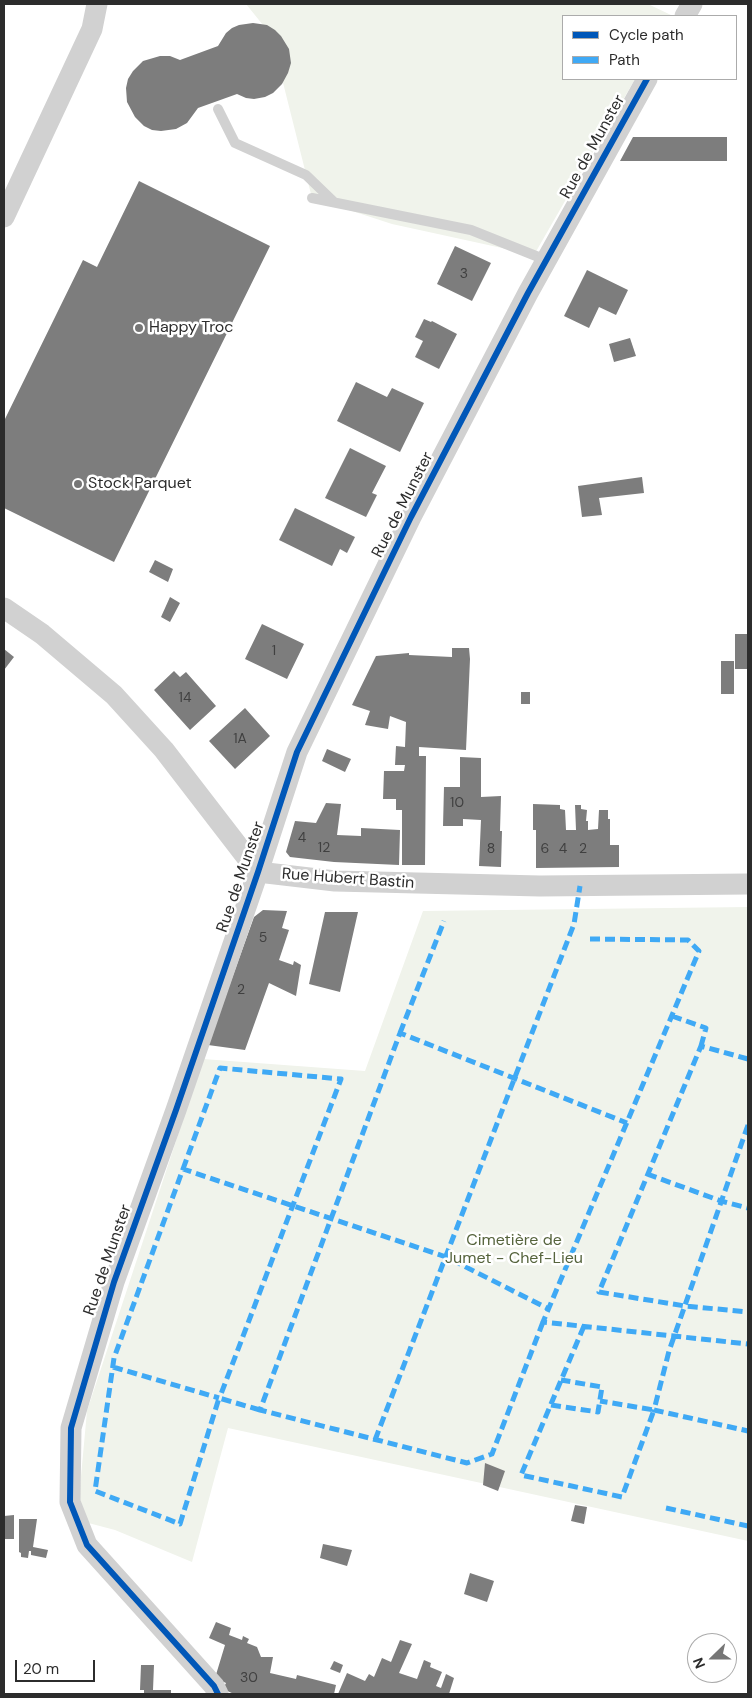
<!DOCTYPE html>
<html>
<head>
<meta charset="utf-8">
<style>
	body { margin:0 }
	#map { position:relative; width:752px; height:1698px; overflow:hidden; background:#fff; font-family:"DM Sans",sans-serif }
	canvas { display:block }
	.frame { position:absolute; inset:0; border:5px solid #2c2c2c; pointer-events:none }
	.legend { position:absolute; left:562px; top:15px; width:175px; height:65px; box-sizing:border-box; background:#fff; border:1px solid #ababab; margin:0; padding:6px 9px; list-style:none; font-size:15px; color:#2c2c2c }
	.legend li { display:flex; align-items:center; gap:10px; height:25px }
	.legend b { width:25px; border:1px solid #ababab }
	.north { position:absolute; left:687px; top:1633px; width:50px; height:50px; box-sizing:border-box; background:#fff; border:1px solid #ababab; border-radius:50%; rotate:248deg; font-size:14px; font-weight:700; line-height:20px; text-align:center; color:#2c2c2c }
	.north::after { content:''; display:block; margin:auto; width:18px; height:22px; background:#767676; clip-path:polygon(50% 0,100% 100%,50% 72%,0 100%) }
	.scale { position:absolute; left:15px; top:1660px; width:80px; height:22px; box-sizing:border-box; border:2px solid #2c2c2c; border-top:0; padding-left:6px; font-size:15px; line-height:18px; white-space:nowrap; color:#2c2c2c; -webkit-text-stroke:4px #fff; paint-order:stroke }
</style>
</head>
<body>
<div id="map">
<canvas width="752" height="1698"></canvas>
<div class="frame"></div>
<ul class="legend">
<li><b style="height:6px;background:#0057b8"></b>Cycle path</li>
<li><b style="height:6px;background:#3fa9f5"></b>Path</li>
</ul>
<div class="north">N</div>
<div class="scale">20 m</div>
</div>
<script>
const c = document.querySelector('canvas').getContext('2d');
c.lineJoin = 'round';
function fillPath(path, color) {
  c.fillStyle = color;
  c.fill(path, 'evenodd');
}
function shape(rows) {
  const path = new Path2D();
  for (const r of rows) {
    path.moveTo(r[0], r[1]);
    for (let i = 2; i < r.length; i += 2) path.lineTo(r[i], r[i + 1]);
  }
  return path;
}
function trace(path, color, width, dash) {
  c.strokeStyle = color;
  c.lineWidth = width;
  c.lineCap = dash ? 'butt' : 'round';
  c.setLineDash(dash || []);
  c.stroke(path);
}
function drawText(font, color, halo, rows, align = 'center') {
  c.font = font + ' "DM Sans",sans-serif';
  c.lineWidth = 5;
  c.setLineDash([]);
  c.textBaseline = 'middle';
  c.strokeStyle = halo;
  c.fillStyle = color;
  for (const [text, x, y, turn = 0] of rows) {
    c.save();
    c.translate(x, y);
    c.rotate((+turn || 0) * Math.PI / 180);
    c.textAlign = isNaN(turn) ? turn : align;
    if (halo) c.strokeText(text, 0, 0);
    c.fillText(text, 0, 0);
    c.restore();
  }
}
fillPath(shape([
	[246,4,648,4,671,15,670,16,563,16,563,79,635,79,534,255,392,224,312,198,271,35],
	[748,907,748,1541,228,1428,192,1562,115,1530,77,1520,87,1411,203,1059,365,1071,423,911]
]), '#f0f3eb');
fillPath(shape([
	[253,23,267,25,275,30,281,36,289,49,291,63,288,73,282,84,273,93,265,97,254,99,246,98,237,94,198,108,187,123,176,129,161,131,152,130,144,126,135,117,127,102,126,88,128,79,133,71,143,61,160,56,170,56,180,60,218,46,226,33,232,28,239,25],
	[633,137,727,137,727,161,620,161],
	[139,181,270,246,114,562,4,508,4,421,83,260,97,267],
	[455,246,491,263,472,301,437,284],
	[587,270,628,290,616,315,599,307,589,328,564,316],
	[424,319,431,322,432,321,457,334,439,369,415,357,423,341,415,337],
	[630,338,636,356,614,362,609,344],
	[356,382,387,397,392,388,424,403,400,452,337,421],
	[350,448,386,466,372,493,377,495,366,517,325,498],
	[642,477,644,493,599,498,602,515,582,517,578,486],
	[295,508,355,537,347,553,340,549,332,566,279,540],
	[155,560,173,569,168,582,149,572],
	[170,597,180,603,170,622,161,617],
	[262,624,304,644,287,679,245,659],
	[735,634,748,634,748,669,735,669],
	[452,648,469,648,470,659,466,750,419,747,419,756,426,756,425,865,402,865,402,810,396,810,396,799,383,799,384,771,404,771,405,765,395,765,396,746,405,747,406,722,390,716,388,729,365,725,370,711,352,705,376,656,409,653,409,655,452,657],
	[4,649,14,657,4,670],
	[721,661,734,661,734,694,721,694],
	[174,671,180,677,186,672,216,706,190,730,154,690],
	[521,692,530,692,530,704,521,704],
	[245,708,270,736,235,769,209,741],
	[327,749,351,759,345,772,322,761],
	[460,757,481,758,481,797,501,796,500,831,502,831,501,867,479,866,481,820,463,819,463,826,443,826,444,787,460,787],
	[326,803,341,804,337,835,361,836,361,828,400,830,399,865,334,862,290,857,286,852,295,821,316,823],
	[533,804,560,805,560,809,565,810,566,830,576,830,575,805,581,805,581,809,587,810,586,821,588,821,588,830,598,829,599,810,608,810,608,819,610,819,610,845,619,845,619,867,536,868,536,830,533,830],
	[263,910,287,911,282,928,289,930,279,960,293,965,294,961,301,965,296,996,269,983,245,1050,208,1045,254,917],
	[325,912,358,912,340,992,309,984],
	[485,1463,505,1471,498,1491,483,1485],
	[575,1505,587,1507,584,1524,571,1521],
	[14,1515,14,1539,4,1539,4,1516],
	[19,1519,37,1519,33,1547,48,1550,46,1558,31,1555,31,1551,29,1551,28,1558,21,1557,21,1553,19,1552],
	[323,1544,352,1550,347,1566,320,1558],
	[470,1573,494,1581,487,1602,464,1594],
	[216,1622,231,1628,229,1635,242,1640,243,1636,249,1639,247,1643,257,1647,261,1657,273,1657,270,1673,296,1679,297,1675,336,1685,334,1694,234,1694,223,1689,226,1683,215,1678,225,1645,209,1638],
	[400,1640,412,1644,399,1673,417,1679,424,1660,431,1663,430,1667,442,1672,436,1686,441,1688,446,1674,454,1678,449,1694,338,1694,347,1673,365,1681,369,1674,374,1677,382,1658,391,1662],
	[334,1661,343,1665,340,1673,330,1669],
	[141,1665,154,1665,153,1690,171,1690,171,1694,144,1694,144,1690,140,1690]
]), '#7d7d7d');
trace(shape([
	[218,109,235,143,306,175,334,202],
	[312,198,471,230,546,260]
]), '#d1d1d1', 10);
trace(shape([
	[685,16,692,4],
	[4,217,92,29,97,4],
	[4,608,42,634,114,695,164,750,258,872,335,881,540,886,748,884],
	[218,1694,214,1686,87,1545,70,1502,71,1428,114,1282,176,1110,258,872,297,752,411,517,528,293,647,79]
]), '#d1d1d1', 21);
trace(shape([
	[590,939,688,940,699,951,543,1322,748,1344],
	[672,1016,706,1028,701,1046],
	[400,1033,444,921],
	[748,1059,701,1046,599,1292,685,1306,748,1312],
	[748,1125,669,1351,654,1410,748,1431],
	[183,1169,220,1068,341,1079,221,1394],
	[647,1174,721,1201,748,1208],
	[543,1322,492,1454,467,1463,260,1410,400,1033,627,1123],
	[584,1326,521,1475,622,1497,654,1410,600,1401],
	[113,1367,219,1398],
	[551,1405,598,1412,602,1387,561,1380],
	[260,1410,219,1398,180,1524,95,1491,114,1358,183,1169,446,1257,549,1309],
	[375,1440,574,924,580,886],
	[666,1508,748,1526]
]), '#3fa9f5', 5, [10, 5]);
trace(shape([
	[218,1694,214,1686,87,1545,70,1502,71,1428,114,1282,176,1110,258,872,297,752,411,517,528,293,647,79]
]), '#0057b8', 6);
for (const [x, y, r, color] of [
	[139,328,5,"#767676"],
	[78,484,5,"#767676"]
]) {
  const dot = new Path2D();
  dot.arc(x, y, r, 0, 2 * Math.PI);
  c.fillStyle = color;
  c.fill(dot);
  trace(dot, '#fff', 2);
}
drawText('14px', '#404040', null, [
	["3",464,274],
	["1",274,651],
	["14",185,698],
	["1A",240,739],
	["10",457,803],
	["4",302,838],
	["12",324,848],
	["8",491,849],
	["6",545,849],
	["4",563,849],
	["2",583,849],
	["5",263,938],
	["2",241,990],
	["30",249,1678]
]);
drawText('16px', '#2c2c2c', '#fff', [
	["Rue de Munster",593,147,-61],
	["Rue de Munster",403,505,-63],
	["Rue de Munster",241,877,-71],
	["Rue Hubert Bastin",348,879,4],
	["Rue de Munster",108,1260,-71]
]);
drawText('16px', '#2c2c2c', '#fff', [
	["Happy Troc",149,328],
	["Stock Parquet",88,484]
], 'left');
drawText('16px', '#56643d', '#fff', [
	["Cimetière de",514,1241],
	["Jumet - Chef-Lieu",514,1259]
]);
</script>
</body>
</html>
